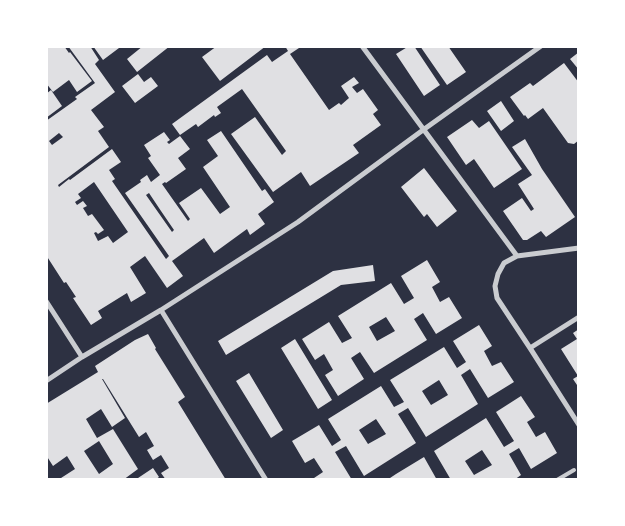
<!DOCTYPE html>
<html>
<head>
<meta charset="utf-8">
<style>
	body { margin:0 }
	#map { position:relative; width:625px; height:526px; overflow:hidden; background:#2d3142; font-family:"Source Sans 3",sans-serif }
	canvas { display:block }
	.frame { position:absolute; inset:0; border:48px solid #fff; pointer-events:none }
</style>
</head>
<body>
<div id="map">
<canvas width="625" height="526"></canvas>
<div class="frame"></div>
</div>
<script>
const c = document.querySelector('canvas').getContext('2d');
c.lineJoin = 'round';
function fillPath(path, color) {
  c.fillStyle = color;
  c.fill(path, 'evenodd');
}
function shape(rows) {
  const path = new Path2D();
  for (const r of rows) {
    path.moveTo(r[0], r[1]);
    for (let i = 2; i < r.length; i += 2) path.lineTo(r[i], r[i + 1]);
  }
  return path;
}
function trace(path, color, width, dash) {
  c.strokeStyle = color;
  c.lineWidth = width;
  c.lineCap = dash ? 'butt' : 'round';
  c.setLineDash(dash || []);
  c.stroke(path);
}
fillPath(shape([
	[46,46,64,46,69,53,70,52,92,81,77,92,69,80,53,92,46,83],
	[68,46,90,46,99,60,95,64,115,92,91,110,104,127,98,131,109,147,58,185,59,187,69,179,70,180,112,149,121,162,109,170,115,179,112,181,166,259,169,256,125,193,141,182,140,180,147,175,151,182,160,175,148,158,151,156,144,145,164,132,170,140,167,142,169,144,180,136,190,149,178,158,186,169,166,183,165,182,162,184,188,221,190,219,179,203,201,188,220,214,230,207,203,167,218,156,207,140,221,131,262,191,265,189,274,202,258,214,265,224,250,235,247,229,214,253,204,238,172,261,183,276,167,288,145,256,130,267,146,293,131,302,127,293,98,311,102,318,91,325,73,298,76,297,66,282,64,283,46,255,46,121,77,99,75,97,95,83],
	[59,133,63,137,52,145,49,141],
	[94,182,128,232,113,243,108,236,98,241,94,233,96,232,98,234,104,230,92,214,88,216,83,208,87,206,83,201,77,205,75,202,81,198,78,194],
	[149,193,161,211,174,230,172,232,146,195],
	[93,46,118,46,119,48,103,60],
	[143,46,170,46,137,72,127,59],
	[217,46,266,46,220,81,202,57],
	[285,46,302,46,290,54,329,110,339,103,341,105,349,98,341,86,354,77,359,83,352,87,357,93,363,89,378,110,373,114,381,125,353,145,359,153,310,186,301,172,273,192,231,134,255,117,282,155,286,151,242,89,217,107,221,113,215,117,214,115,198,127,196,124,180,135,172,124,267,55,272,62,288,51],
	[409,46,414,46,440,85,424,96,396,54],
	[420,46,448,46,466,72,447,85],
	[579,52,579,70,570,59],
	[564,63,579,83,579,140,574,144,568,143,543,108,528,119,525,115,524,116,510,97,530,83,533,86],
	[138,74,144,82,151,77,158,86,135,103,122,86],
	[51,90,62,106,46,118,46,94],
	[501,101,514,121,501,131,487,111],
	[472,120,479,128,489,121,522,169,494,188,474,159,466,165,447,137],
	[525,139,542,169,575,217,546,237,541,231,527,240,523,240,503,211,522,198,531,211,534,209,518,184,532,175,512,147],
	[424,168,457,211,437,227,427,214,424,217,401,187],
	[427,260,440,282,432,287,440,302,449,297,462,318,436,334,423,313,414,319,427,340,374,373,360,352,351,358,364,379,338,396,325,375,333,370,324,354,315,360,302,339,329,322,342,343,352,338,338,316,391,283,404,304,414,298,401,276],
	[386,317,395,331,377,341,369,327],
	[373,265,375,281,341,285,226,355,218,341,333,271],
	[479,325,492,346,484,351,492,366,501,362,514,382,488,398,470,369,461,375,478,404,426,437,408,408,398,414,416,443,364,476,346,446,335,452,352,480,316,480,314,478,323,472,314,458,305,463,292,441,319,425,332,446,341,440,328,419,381,386,394,407,404,402,390,380,444,347,457,368,466,362,453,341],
	[439,380,448,395,431,405,422,391],
	[376,419,386,434,368,444,359,430],
	[579,329,579,388,573,379,578,376,561,349,577,339,573,333],
	[148,334,156,348,155,349,185,397,178,402,226,480,166,480,161,473,169,468,161,455,153,460,147,450,154,446,146,432,139,437,103,379,102,379,125,418,112,427,101,409,86,419,97,438,113,429,138,469,123,480,62,480,61,478,75,469,67,456,53,466,46,455,46,404,98,372,95,366,135,340],
	[99,441,113,464,99,474,84,451],
	[295,339,332,400,318,409,281,348],
	[249,373,283,430,271,438,236,381],
	[521,396,535,417,527,422,536,437,545,432,557,453,531,469,519,448,509,454,521,475,514,480,451,480,434,451,486,418,504,447,514,441,496,412],
	[482,450,492,465,474,475,465,461],
	[424,457,437,480,387,480,396,474],
	[153,468,159,477,155,480,135,480]
]), '#e0e0e3');
trace(shape([
	[557,480,574,470]
]), '#caccd0', 4);
trace(shape([
	[362,46,517,256,504,263,498,274,495,286,497,298,530,348,579,425],
	[517,256,579,248],
	[46,301,82,357],
	[161,310,266,480],
	[530,348,579,317],
	[46,381,82,357,161,310,298,222,423,130,541,46]
]), '#caccd0', 5);
</script>
</body>
</html>
